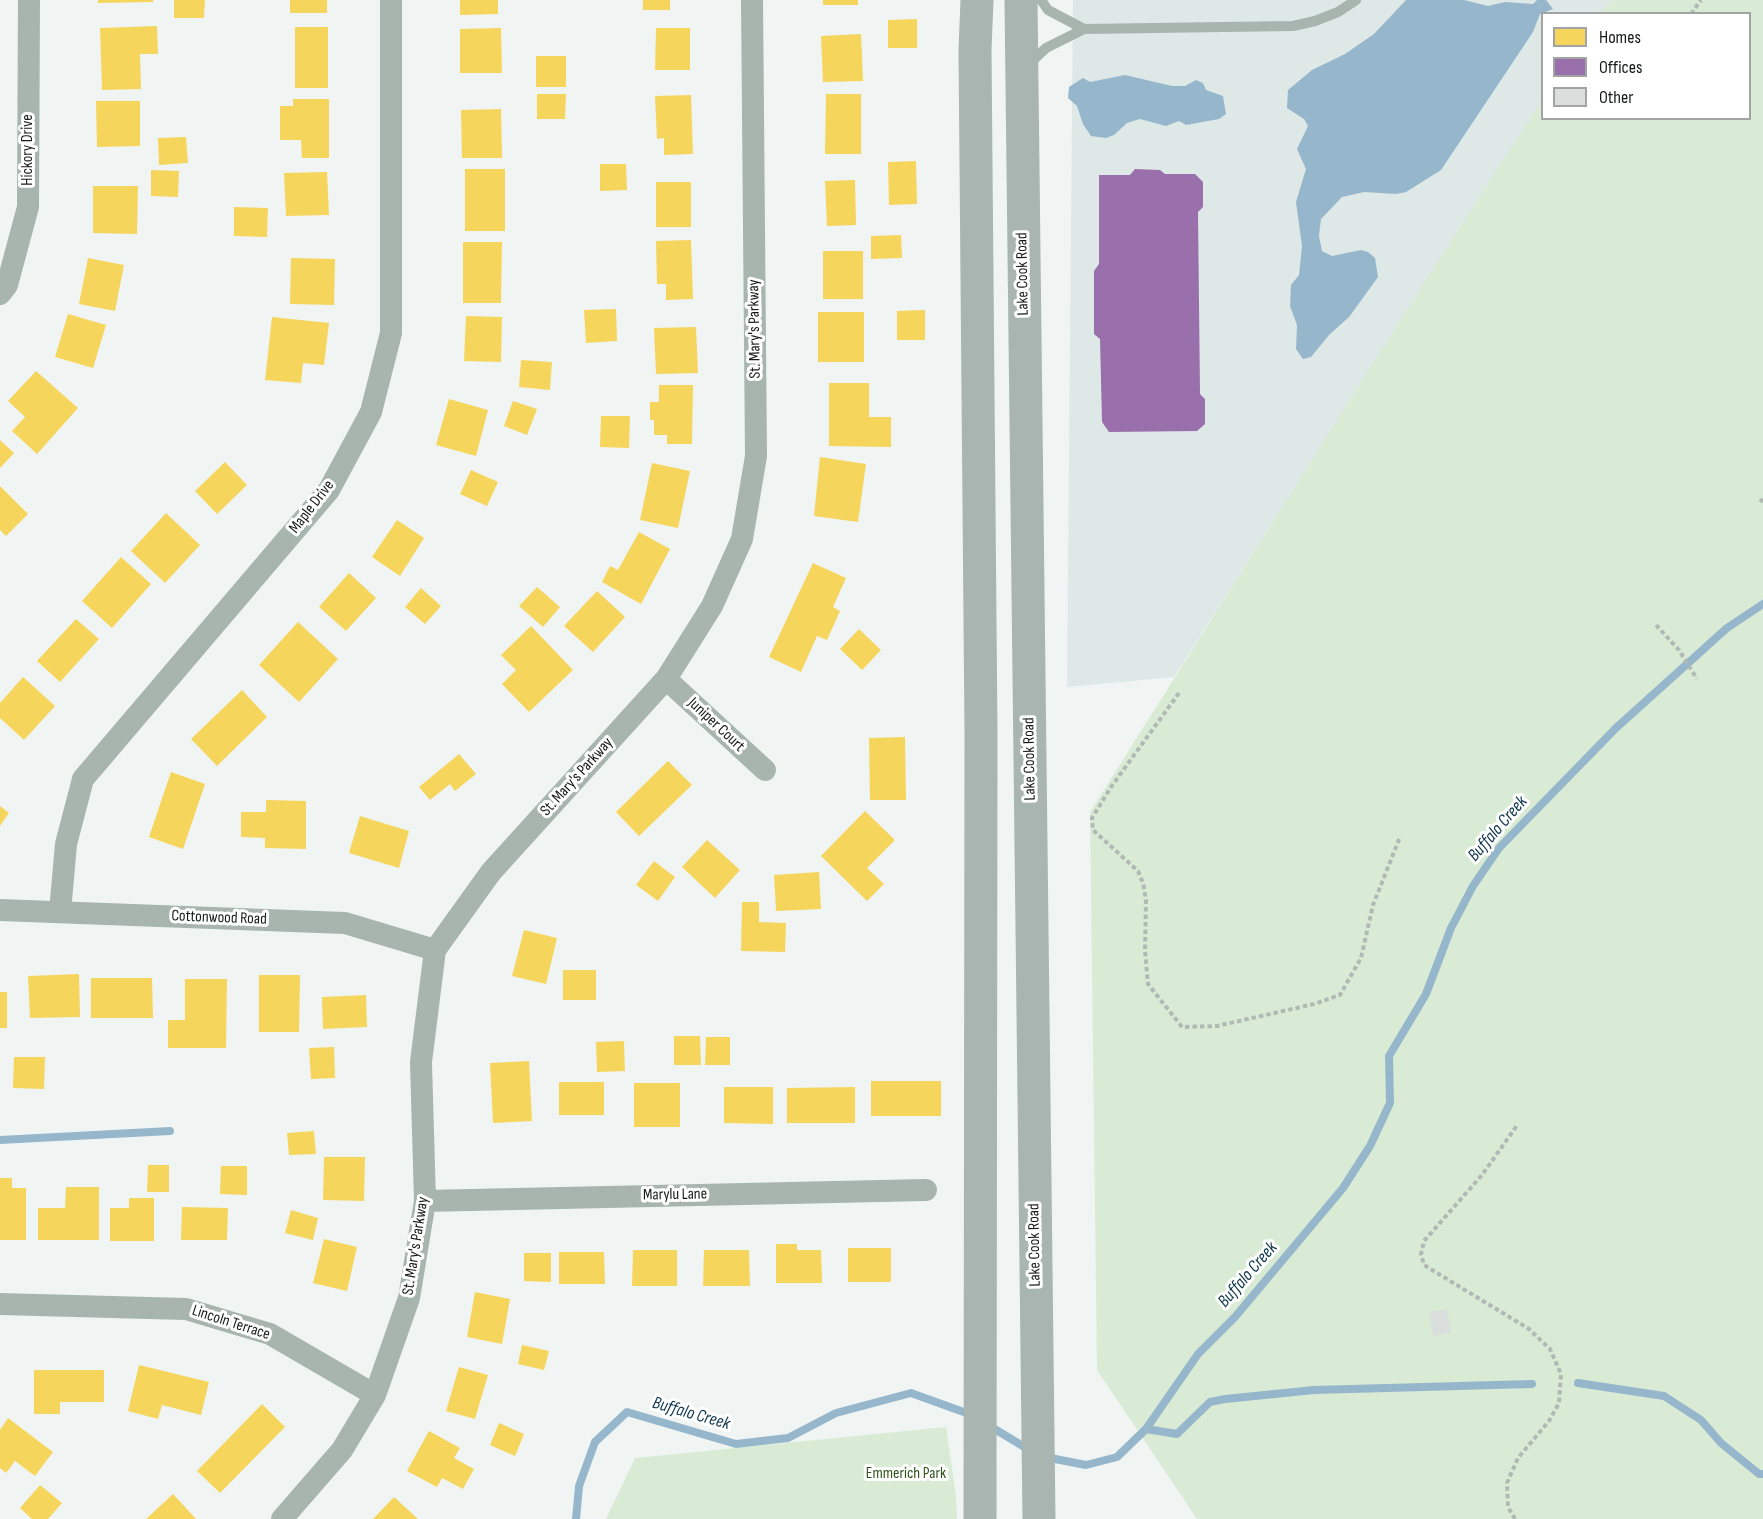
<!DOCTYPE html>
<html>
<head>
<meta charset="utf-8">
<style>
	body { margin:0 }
	#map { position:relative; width:1763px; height:1519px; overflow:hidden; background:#f0f5f4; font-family:"Sofia Sans Condensed",sans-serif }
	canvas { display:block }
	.legend { position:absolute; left:1541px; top:12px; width:210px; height:108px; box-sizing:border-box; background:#fff; border:2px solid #a2a3a3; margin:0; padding:8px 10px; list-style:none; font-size:18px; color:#161919 }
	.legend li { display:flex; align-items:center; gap:12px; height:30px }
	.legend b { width:30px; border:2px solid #a2a3a3 }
</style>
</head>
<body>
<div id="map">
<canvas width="1763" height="1519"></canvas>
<ul class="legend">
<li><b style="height:16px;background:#f6d55c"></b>Homes</li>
<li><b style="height:16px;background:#9970ab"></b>Offices</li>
<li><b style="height:16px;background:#dadedd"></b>Other</li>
</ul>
</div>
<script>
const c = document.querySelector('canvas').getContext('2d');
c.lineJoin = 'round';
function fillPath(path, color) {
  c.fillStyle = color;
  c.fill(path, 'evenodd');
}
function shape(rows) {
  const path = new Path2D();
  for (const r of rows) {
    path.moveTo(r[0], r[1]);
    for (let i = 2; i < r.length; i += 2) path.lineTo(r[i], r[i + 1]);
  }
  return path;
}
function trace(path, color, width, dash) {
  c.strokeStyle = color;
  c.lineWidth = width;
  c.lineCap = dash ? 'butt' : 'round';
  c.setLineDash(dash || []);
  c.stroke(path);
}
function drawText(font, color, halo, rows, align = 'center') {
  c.font = font + ' "Sofia Sans Condensed",sans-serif';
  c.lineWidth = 6;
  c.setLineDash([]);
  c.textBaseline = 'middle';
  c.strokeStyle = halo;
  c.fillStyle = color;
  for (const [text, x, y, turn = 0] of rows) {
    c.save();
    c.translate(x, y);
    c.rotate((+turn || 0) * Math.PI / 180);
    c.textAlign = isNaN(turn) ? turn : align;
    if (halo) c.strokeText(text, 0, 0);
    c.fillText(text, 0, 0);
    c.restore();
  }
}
fillPath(shape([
	[1073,0,1614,0,1598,13,1542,14,1542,101,1174,677,1067,687]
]), '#dde8e7');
fillPath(shape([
	[1614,0,1763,0,1763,1519,1197,1519,1097,1370,1090,812,1392,333,1542,100,1542,118,1750,118,1750,14,1598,13],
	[946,1427,956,1496,957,1519,606,1519,635,1458]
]), '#d9ebd5');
fillPath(shape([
	[1406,0,1464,0,1488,6,1505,2,1533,4,1537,0,1546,0,1553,9,1540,14,1533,32,1441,170,1406,192,1396,194,1364,192,1342,197,1321,219,1319,236,1322,251,1332,256,1361,250,1368,252,1375,258,1378,277,1349,317,1329,335,1311,357,1303,359,1296,349,1297,325,1290,306,1291,285,1299,275,1302,246,1296,202,1306,169,1297,149,1308,126,1304,119,1287,108,1288,90,1312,70,1345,54,1374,34],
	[1125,75,1172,86,1185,86,1196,80,1203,83,1206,90,1223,96,1226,114,1219,119,1186,125,1179,121,1166,126,1140,119,1127,123,1114,135,1106,138,1091,136,1083,124,1077,106,1068,98,1069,87,1083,78,1090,82]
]), '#96b7cb');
fillPath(shape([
	[98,0,153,0,153,2,98,3],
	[174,0,205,0,204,18,174,18],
	[290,0,327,0,327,13,290,13],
	[460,0,498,0,498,14,460,15],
	[643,0,670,0,670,10,643,10],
	[823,0,858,0,858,5,823,5],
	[917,19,917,48,888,48,888,20],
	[157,26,158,54,140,54,141,89,102,90,100,28],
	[295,27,328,27,328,88,295,88],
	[501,28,502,73,460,73,460,29],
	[656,28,690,28,690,70,655,70],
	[861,34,863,81,823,82,821,36],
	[536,56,566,56,566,87,536,87],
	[537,94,566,94,565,119,537,119],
	[826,94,861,94,861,154,825,154],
	[691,95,693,154,664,155,664,138,657,139,655,96],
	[293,99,329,99,329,158,302,158,301,140,280,140,280,106,293,106],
	[96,101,140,101,140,146,97,147],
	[501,109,502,158,462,158,461,110],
	[186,137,188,163,159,165,158,138],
	[916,161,917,204,889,205,888,162],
	[600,164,626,164,627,190,600,191],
	[465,169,505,169,505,231,465,231],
	[151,170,179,171,178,197,151,196],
	[327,172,329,215,286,216,284,173],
	[855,180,856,225,827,226,825,181],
	[656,182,691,182,691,227,656,227],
	[93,186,138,186,137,234,93,233],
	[234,207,268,208,267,237,234,236],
	[901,235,902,258,871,259,871,236],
	[691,240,693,299,666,300,666,284,657,284,656,241],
	[463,242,502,242,501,303,463,303],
	[823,251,863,251,863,299,823,299],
	[88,258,124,265,115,311,79,304],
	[291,258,335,259,334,305,290,304],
	[616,309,617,341,586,343,584,310],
	[925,310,925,340,897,340,897,311],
	[818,312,864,312,864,362,818,362],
	[68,314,106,325,93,368,55,357],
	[466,316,502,317,501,362,464,361],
	[272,317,329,323,324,365,303,363,301,383,265,380],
	[696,327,698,373,656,374,654,328],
	[521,360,552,362,550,390,519,387],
	[36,371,78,408,37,454,12,431,25,417,8,401],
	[829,383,869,383,869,417,891,417,891,447,829,446],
	[659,385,693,385,692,444,667,444,667,435,654,435,654,420,650,420,650,402,659,402],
	[449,399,488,410,476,456,436,445],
	[513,401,537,409,527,435,504,426],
	[601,416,630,416,629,448,600,447],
	[0,440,14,453,0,468],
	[820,457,866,464,858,522,814,516],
	[225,462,247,485,217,514,195,491],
	[652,463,690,471,678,528,640,520],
	[471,470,498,482,487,506,460,494],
	[0,486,28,514,6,536,0,530],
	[166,513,200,545,165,583,131,551],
	[397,520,424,538,400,576,372,557],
	[639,532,670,549,641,604,602,582,610,566,618,570],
	[121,557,151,584,112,628,82,601],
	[813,563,846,578,833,607,840,611,827,640,817,636,801,672,769,657],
	[349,573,376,598,346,631,319,607],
	[537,587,560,607,543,627,519,606],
	[421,588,441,606,425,624,405,607],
	[597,591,625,617,593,652,564,626],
	[76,619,99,639,60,682,37,661],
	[298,622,338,659,299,702,259,665],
	[531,626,573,670,529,712,502,684,516,670,501,655],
	[859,629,881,650,862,670,840,649],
	[23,677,55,706,24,740,0,718,0,703],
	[242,690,267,717,217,766,191,739],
	[905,737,906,800,870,800,869,738],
	[459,754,476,774,455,791,450,784,430,800,419,787],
	[668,761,692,785,639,836,616,812],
	[171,772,205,784,183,849,149,837],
	[266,800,306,801,306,849,265,848,265,838,241,837,241,812,266,812],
	[0,806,9,813,0,826],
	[865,811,895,840,867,868,884,884,867,901,821,856],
	[360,816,409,831,399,868,349,853],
	[707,840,740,870,715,898,682,867],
	[654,861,675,877,658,901,636,885],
	[819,872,821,909,776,911,774,875],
	[742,902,759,902,759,922,786,923,785,952,741,951],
	[524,930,557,938,546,984,512,976],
	[563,970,596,970,596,1000,563,1000],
	[79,974,80,1017,30,1018,28,976],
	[259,975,300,975,299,1032,259,1032],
	[91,978,152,978,153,1018,91,1018],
	[185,979,227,979,226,1048,168,1048,168,1020,185,1020],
	[0,992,7,992,7,1028,0,1028],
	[366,995,367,1027,323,1029,322,997],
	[674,1036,700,1036,701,1065,674,1065],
	[706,1037,730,1037,730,1065,705,1065],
	[624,1041,625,1071,597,1072,596,1042],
	[334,1047,335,1078,311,1079,309,1048],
	[14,1057,45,1057,44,1089,13,1088],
	[529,1061,532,1121,493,1123,490,1063],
	[871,1081,941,1081,941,1116,871,1116],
	[559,1082,604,1082,604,1115,559,1115],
	[634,1083,680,1083,680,1127,634,1127],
	[724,1087,773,1087,773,1124,724,1123],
	[855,1087,855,1123,787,1123,787,1088],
	[314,1131,316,1154,289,1155,287,1133],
	[324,1157,365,1157,364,1201,323,1200],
	[148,1165,169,1165,169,1192,147,1192],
	[221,1166,247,1166,247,1195,220,1194],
	[0,1178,12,1178,12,1188,26,1188,26,1240,0,1240],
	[66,1187,99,1187,99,1240,38,1240,38,1208,65,1208],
	[129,1198,154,1198,154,1241,110,1241,110,1208,129,1208],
	[182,1207,228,1208,227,1240,181,1240],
	[291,1210,318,1218,313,1240,285,1233],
	[324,1239,357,1247,347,1291,313,1283],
	[776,1244,797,1244,797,1250,821,1250,822,1283,776,1283],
	[848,1248,891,1248,891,1282,848,1282],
	[633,1250,677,1250,677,1286,632,1286],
	[704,1250,749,1250,750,1286,703,1286],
	[559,1252,604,1252,605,1284,559,1284],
	[524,1253,551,1253,551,1282,524,1281],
	[475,1292,510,1299,502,1344,467,1337],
	[522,1345,549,1351,544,1370,518,1364],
	[139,1365,209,1382,201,1415,162,1405,158,1419,128,1411],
	[459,1367,488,1375,475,1419,446,1411],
	[34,1370,104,1370,104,1402,60,1402,60,1414,34,1414],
	[262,1404,285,1427,220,1493,197,1471],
	[8,1418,53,1452,35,1476,15,1461,6,1473,0,1468,0,1430],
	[499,1423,524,1434,515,1456,490,1445],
	[429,1431,460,1448,454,1458,474,1469,463,1489,442,1478,437,1487,407,1471],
	[40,1485,62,1503,48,1519,32,1519,20,1508],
	[173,1494,196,1519,146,1519],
	[394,1497,418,1519,373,1519]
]), '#f6d55c');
fillPath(shape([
	[1135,169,1160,170,1165,174,1195,174,1203,182,1203,207,1198,212,1200,394,1205,399,1205,424,1197,431,1109,432,1102,422,1100,339,1094,334,1094,271,1099,264,1099,175,1130,175]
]), '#9970ab');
trace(shape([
	[0,1140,170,1131],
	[1578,1383,1664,1396,1701,1420,1721,1443,1759,1474,1763,1474],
	[988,1425,1031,1451],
	[1146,1429,1177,1434,1210,1402,1225,1399,1314,1390,1532,1384],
	[1045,1457,1086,1465,1117,1457,1146,1429,1198,1354,1235,1317,1343,1188,1370,1146,1390,1103,1389,1056,1426,994,1451,928,1473,886,1499,848,1616,728,1727,628,1763,604],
	[576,1519,579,1486,595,1442,627,1412,736,1444,788,1438,836,1413,911,1393,972,1415]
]), '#96b7cb', 8);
fillPath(shape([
	[1447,1309,1451,1333,1433,1336,1429,1312]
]), '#dadedd');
trace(shape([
	[1691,14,1701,0],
	[1760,502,1763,499],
	[1656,625,1679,650,1697,679],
	[1179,693,1111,787,1092,818,1093,830,1138,871,1143,883,1146,900,1145,951,1148,984,1182,1027,1217,1026,1314,1004,1340,995,1361,958,1373,905,1400,837],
	[1515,1519,1508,1507,1507,1483,1518,1458,1549,1421,1559,1403,1561,1374,1550,1349,1529,1329,1424,1265,1421,1254,1424,1241,1482,1175,1518,1124]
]), '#b0b9b5', 4, [4.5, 3]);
trace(shape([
	[1084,29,1293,26,1315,21,1338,12,1356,0],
	[1028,65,1046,48,1084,29,1048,10,1041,0]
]), '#a8b4ae', 10);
trace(shape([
	[0,294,7,285,28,207,29,0],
	[666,679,765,770],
	[0,910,345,923,435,950],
	[60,912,66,844,83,779,329,490,371,412,391,333,391,0],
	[425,1201,926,1190],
	[0,1304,186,1309,270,1334,375,1395],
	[282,1519,342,1450,375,1395,409,1298,425,1201,421,1062,435,950,491,872,666,679,712,606,742,539,756,456,752,0]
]), '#a8b4ae', 22);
trace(shape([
	[977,0,975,50,981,733,980,1519],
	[1021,0,1039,1519]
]), '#a9b5b0', 33);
drawText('16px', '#161919', '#fff', [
	["Hickory Drive",28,150,-90],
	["Lake Cook Road",1023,274,-91],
	["St. Mary's Parkway",755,329,-91],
	["Maple Drive",312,507,-52],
	["Juniper Court",716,725,43],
	["Lake Cook Road",1030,759,-91],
	["St. Mary's Parkway",577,777,-48],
	["Cottonwood Road",219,918,2],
	["Marylu Lane",675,1195,-1],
	["Lake Cook Road",1035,1245,-91],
	["St. Mary's Parkway",416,1246,-81],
	["Lincoln Terrace",231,1323,18]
]);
drawText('16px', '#30541c', '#fff', [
	["Emmerich Park",906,1474]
]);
drawText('italic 18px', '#12384e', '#fff', [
	["Buffalo Creek",1498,829,-49],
	["Buffalo Creek",1248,1275,-49],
	["Buffalo Creek",691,1414,16]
]);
</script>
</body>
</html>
